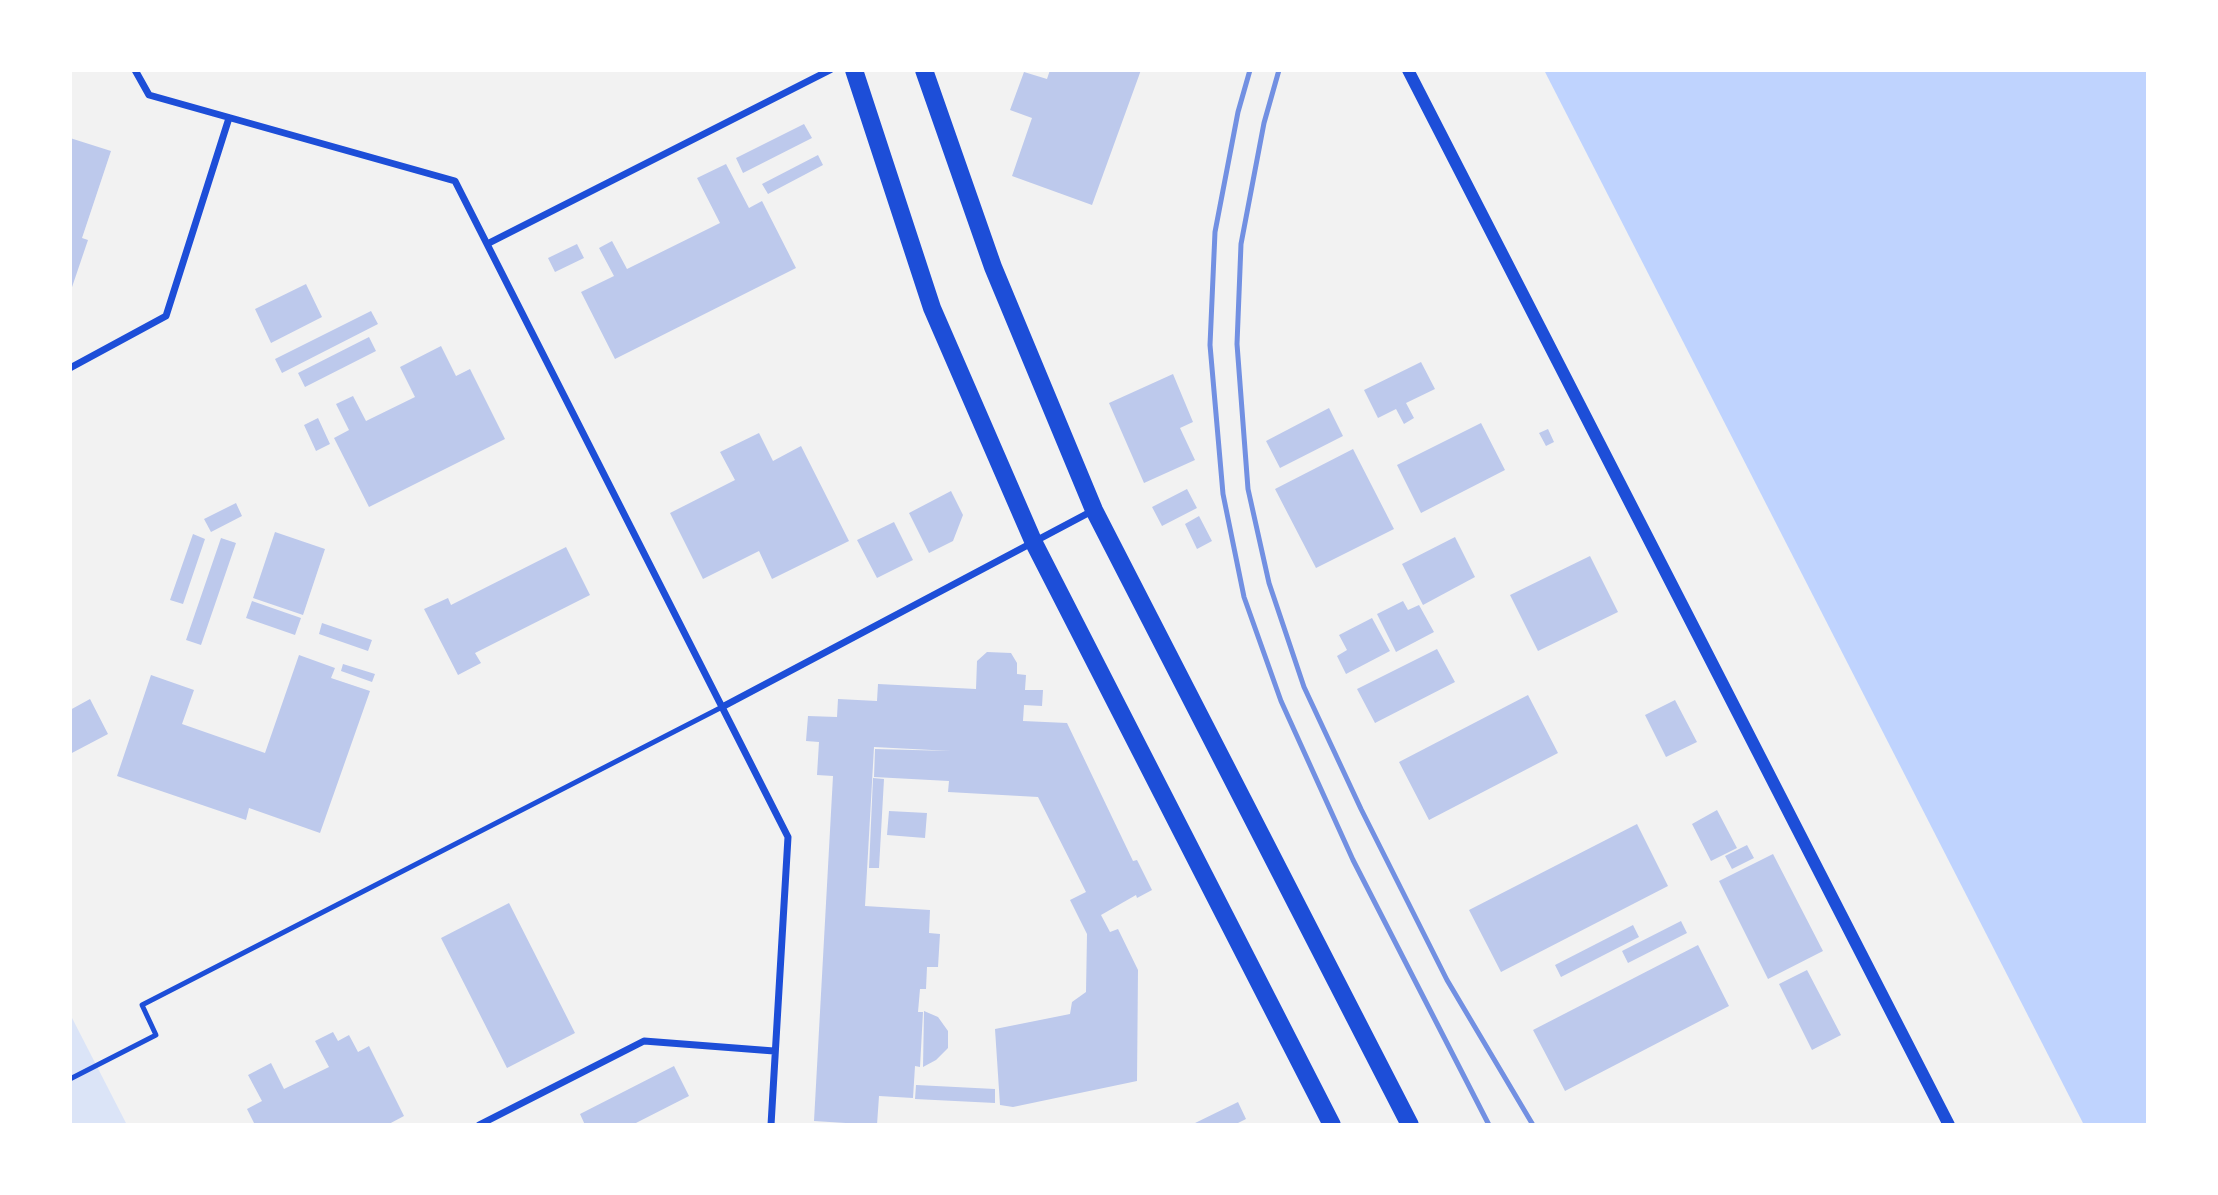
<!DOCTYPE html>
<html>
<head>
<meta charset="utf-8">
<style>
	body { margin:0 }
	#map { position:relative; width:2218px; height:1195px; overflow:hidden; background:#f2f2f2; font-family:Poppins,sans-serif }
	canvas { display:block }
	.frame { position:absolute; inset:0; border:72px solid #fff; pointer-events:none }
</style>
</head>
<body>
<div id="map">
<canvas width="2218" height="1195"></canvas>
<div class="frame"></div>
</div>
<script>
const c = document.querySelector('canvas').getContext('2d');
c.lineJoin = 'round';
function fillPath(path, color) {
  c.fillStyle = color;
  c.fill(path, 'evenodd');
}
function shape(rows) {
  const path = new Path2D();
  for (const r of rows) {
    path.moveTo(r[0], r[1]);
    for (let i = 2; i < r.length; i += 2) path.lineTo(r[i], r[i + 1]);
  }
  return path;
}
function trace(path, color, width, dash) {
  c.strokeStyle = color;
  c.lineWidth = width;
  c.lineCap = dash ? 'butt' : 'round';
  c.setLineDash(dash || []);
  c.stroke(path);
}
fillPath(shape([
	[70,1014,127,1125,70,1125]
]), '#dbe4f7');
fillPath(shape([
	[1544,70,2148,70,2148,1125,2084,1125]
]), '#bfd3fe');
fillPath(shape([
	[1050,70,1141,70,1092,205,1012,176,1032,118,1010,110,1024,72,1047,79],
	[804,124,812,138,743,173,736,158],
	[70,138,111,151,82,238,88,240,70,293],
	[818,155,823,165,768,194,762,184],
	[726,164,749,208,762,201,796,268,615,359,581,292,614,276,599,248,612,241,627,269,720,223,697,178],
	[577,244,584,258,555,272,548,258],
	[306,284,322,317,271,343,255,309],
	[371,311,378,324,282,373,275,359],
	[369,337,376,351,305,387,298,373],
	[441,346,456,376,470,369,505,439,369,507,334,438,349,430,336,404,353,396,366,421,415,397,400,367],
	[1421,362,1435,389,1406,403,1414,418,1404,424,1396,409,1378,418,1364,390],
	[1173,374,1193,422,1180,428,1195,460,1144,483,1109,403],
	[1329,408,1343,436,1280,468,1266,441],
	[318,418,330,444,316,451,304,425],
	[1481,423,1505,470,1421,513,1397,465],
	[1548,429,1554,442,1546,446,1539,433],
	[759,433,773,461,801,446,849,541,772,579,759,551,703,579,670,513,735,480,720,452],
	[1353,449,1394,529,1316,568,1275,489],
	[1187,489,1197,508,1162,526,1152,507],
	[951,491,963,515,953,541,929,553,909,513],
	[236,503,242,516,211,532,204,519],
	[1199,516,1212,541,1197,549,1185,524],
	[894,522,913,560,877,578,857,540],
	[275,532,325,549,303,615,253,598],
	[193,534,205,539,183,604,170,600],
	[1455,537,1475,577,1423,605,1402,564],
	[221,538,236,543,201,645,186,640],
	[566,547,590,595,475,653,481,663,458,675,424,609,448,598,451,605],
	[1590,556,1618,612,1538,651,1510,595],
	[252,601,301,618,295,635,246,618],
	[1403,601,1408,610,1419,605,1434,632,1396,652,1377,614],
	[1372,618,1390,651,1346,674,1337,656,1347,650,1339,635],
	[322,623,372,640,368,651,319,634],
	[1437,649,1455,682,1375,723,1357,689],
	[987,652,1011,653,1017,663,1017,674,1026,675,1025,690,1043,690,1042,706,1024,705,1023,721,1067,723,1133,861,1137,860,1152,890,1137,898,1136,895,1101,915,1110,932,1118,929,1138,970,1137,1081,1013,1107,1000,1105,995,1029,1070,1014,1072,1002,1086,992,1087,934,1070,900,1086,892,1038,797,948,792,949,781,874,777,875,749,951,751,874,747,865,906,930,910,929,933,940,934,938,967,927,967,926,989,920,989,918,1012,923,1012,920,1067,915,1066,913,1098,879,1096,877,1125,814,1121,833,776,817,775,819,742,806,741,808,716,837,717,838,699,877,701,878,684,976,689,977,661],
	[299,655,335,668,331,678,370,691,320,833,249,808,246,820,117,776,151,675,194,690,182,724,265,753],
	[343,664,375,674,372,682,341,671],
	[1528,695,1558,753,1429,820,1399,762],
	[90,699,108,734,70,754,70,710],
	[1675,700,1697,742,1666,757,1645,715],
	[873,778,884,779,879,868,869,868],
	[1717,810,1737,848,1711,861,1692,824],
	[889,811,927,813,925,838,887,835],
	[1637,824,1668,886,1501,972,1469,910],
	[1747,845,1754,858,1732,869,1725,856],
	[1773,854,1823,951,1768,979,1719,881],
	[509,903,575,1033,507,1068,441,938],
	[1681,921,1687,933,1628,963,1622,951],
	[1633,925,1639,937,1561,977,1555,965],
	[1698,945,1729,1006,1565,1091,1533,1030],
	[1807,970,1841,1035,1812,1050,1779,984],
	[924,1011,938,1017,948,1031,948,1048,936,1060,923,1067],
	[333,1032,338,1041,349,1035,358,1052,369,1046,404,1116,387,1125,255,1125,247,1109,262,1101,248,1075,271,1063,284,1089,329,1067,315,1041],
	[674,1066,689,1096,632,1125,585,1125,580,1114],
	[916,1085,995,1089,995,1103,915,1099],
	[1238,1102,1246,1119,1234,1125,1191,1125]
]), '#bdc9ec');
trace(shape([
	[70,1079,156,1035,142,1005,724,706]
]), '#1d4ed8', 5);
trace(shape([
	[135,70,149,95,455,181,788,837,771,1125],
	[489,243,830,70],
	[70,368,166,316,229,118],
	[724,706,1094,510],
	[479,1125,644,1041,774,1051]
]), '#1d4ed8', 7);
trace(shape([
	[1408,70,1949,1125]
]), '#1d4ed8', 12);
trace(shape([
	[854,70,932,308,1034,543,1332,1125],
	[924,70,993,267,1094,510,1410,1125]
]), '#1d4ed8', 18);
trace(shape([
	[1250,70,1238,112,1215,232,1210,345,1223,494,1244,597,1281,701,1353,860,1489,1125],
	[1279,70,1264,123,1241,244,1237,344,1248,489,1269,583,1304,687,1361,809,1447,980,1533,1125]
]), '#7290e2', 5);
</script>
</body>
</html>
